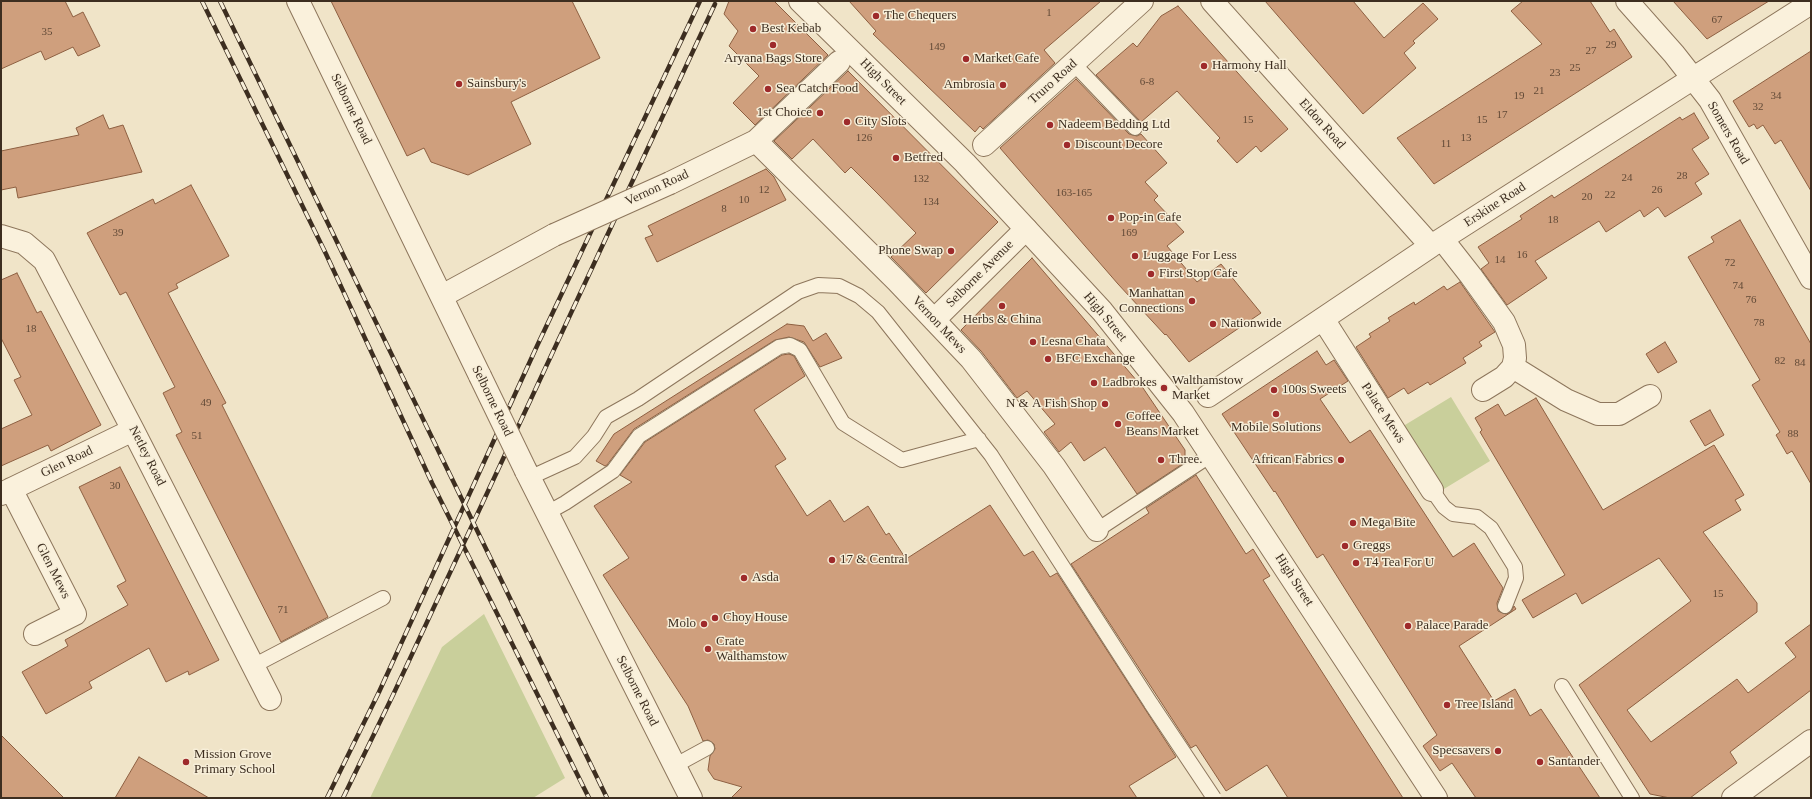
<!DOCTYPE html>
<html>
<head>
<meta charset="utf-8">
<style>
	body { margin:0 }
	#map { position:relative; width:1812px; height:799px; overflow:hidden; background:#f0e4c8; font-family:"Times New Roman",serif }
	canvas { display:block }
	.frame { position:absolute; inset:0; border:2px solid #3d2e20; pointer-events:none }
</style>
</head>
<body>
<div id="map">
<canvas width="1812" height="799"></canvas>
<div class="frame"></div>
</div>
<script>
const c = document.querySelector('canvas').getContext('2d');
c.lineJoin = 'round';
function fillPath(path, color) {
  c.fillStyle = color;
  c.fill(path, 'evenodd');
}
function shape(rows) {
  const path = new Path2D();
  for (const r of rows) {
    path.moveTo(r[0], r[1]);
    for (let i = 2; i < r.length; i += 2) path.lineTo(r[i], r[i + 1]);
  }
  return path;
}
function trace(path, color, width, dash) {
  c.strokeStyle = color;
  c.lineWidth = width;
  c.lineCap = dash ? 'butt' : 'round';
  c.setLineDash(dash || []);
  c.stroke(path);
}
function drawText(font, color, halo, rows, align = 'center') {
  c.font = font + ' "Times New Roman",serif';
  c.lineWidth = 3;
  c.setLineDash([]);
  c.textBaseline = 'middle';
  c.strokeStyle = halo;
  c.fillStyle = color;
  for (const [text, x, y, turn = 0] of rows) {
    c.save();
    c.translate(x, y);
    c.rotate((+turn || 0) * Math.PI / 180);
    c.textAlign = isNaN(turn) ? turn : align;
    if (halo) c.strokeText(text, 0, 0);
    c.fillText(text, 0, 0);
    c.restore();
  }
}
fillPath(shape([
	[1451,397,1490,461,1439,492,1400,428],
	[484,614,565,778,533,798,370,798,442,647]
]), '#c9cf9b');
const building = shape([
	[1,1,65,1,73,17,83,12,100,46,78,56,73,47,45,60,41,51,1,69,1,1],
	[331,1,572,1,600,58,511,102,531,144,468,175,431,162,424,148,407,156,331,1],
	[729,1,774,1,828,55,755,125,733,103,759,76,729,46,738,31,724,14,729,1],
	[849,1,1101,1,1044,50,1055,63,983,129,980,126,975,132,873,34,876,31,849,1],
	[1265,1,1353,1,1384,38,1423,3,1438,19,1413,41,1415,43,1404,53,1416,68,1363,114,1265,1],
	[1523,1,1590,1,1610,32,1614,29,1632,57,1434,184,1397,138,1542,44,1511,11,1523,1],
	[1673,1,1769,1,1707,39,1673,1],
	[1178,6,1288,129,1261,152,1256,146,1237,163,1217,141,1220,138,1177,91,1141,122,1096,75,1133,43,1137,47,1161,16,1178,6],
	[1811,51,1811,191,1781,140,1775,144,1763,125,1757,129,1754,124,1749,127,1733,101,1811,51],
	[848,71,998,222,926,293,891,257,916,233,877,193,851,167,845,173,813,139,792,159,774,141,848,71],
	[1076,79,1129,134,1137,136,1141,134,1167,163,1145,182,1158,196,1154,200,1184,232,1167,246,1197,282,1221,264,1261,313,1189,362,1166,334,1165,335,1118,284,1000,148,1076,79],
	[1694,113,1709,138,1692,149,1709,174,1695,183,1702,194,1665,217,1658,207,1644,217,1640,210,1606,232,1599,221,1535,261,1547,278,1507,305,1481,269,1489,263,1478,247,1522,219,1520,216,1552,195,1554,198,1680,117,1682,120,1694,113],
	[103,115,109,129,123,125,142,172,18,198,16,187,1,190,1,151,79,135,76,128,103,115],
	[766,169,774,177,786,200,657,262,645,238,653,235,648,226,766,169],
	[191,185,229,256,176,284,178,288,168,293,226,403,222,405,328,617,281,642,176,435,182,432,163,393,175,387,126,292,120,295,87,233,153,199,155,204,191,185],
	[1740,220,1811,344,1811,484,1792,451,1787,454,1776,435,1780,432,1752,385,1760,380,1688,257,1714,242,1711,237,1740,220],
	[1032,258,1143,388,1185,450,1185,457,1187,461,1137,494,1105,447,1084,461,1071,442,1059,452,1044,432,1055,424,1027,391,1017,398,981,351,961,330,1032,258],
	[17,273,37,313,41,311,101,425,51,451,48,445,1,466,1,429,32,415,14,380,21,377,1,338,1,280,17,273],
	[1460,282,1495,332,1479,342,1482,346,1463,358,1466,363,1430,385,1428,382,1408,394,1404,388,1388,398,1356,347,1371,337,1369,334,1390,321,1388,318,1414,302,1415,305,1444,286,1447,290,1460,282],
	[787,324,804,326,813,341,826,333,842,358,820,367,804,342,789,337,775,340,634,429,607,465,605,466,596,461,614,434,787,324],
	[1665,342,1677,362,1658,373,1646,354,1665,342],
	[1317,351,1326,365,1334,360,1348,381,1320,399,1350,443,1370,430,1453,557,1474,543,1503,588,1497,603,1498,611,1506,614,1511,612,1514,606,1516,609,1459,646,1494,701,1515,689,1530,716,1541,709,1600,798,1476,798,1452,763,1440,771,1423,746,1437,735,1323,554,1317,558,1275,491,1274,492,1222,414,1317,351],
	[789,354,794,356,805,376,754,410,786,459,775,466,807,516,830,500,844,522,868,506,886,535,889,533,906,559,990,505,1024,556,1033,551,1050,577,1057,573,1176,757,1129,786,1137,798,731,798,742,787,714,779,708,770,710,756,715,749,714,744,708,740,703,741,688,706,603,575,629,558,594,506,632,482,620,475,645,442,782,355,789,354],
	[1536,398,1603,510,1714,445,1744,495,1735,500,1741,510,1703,532,1757,603,1757,612,1627,710,1651,742,1737,679,1748,693,1796,657,1785,643,1811,624,1811,690,1730,752,1737,763,1690,798,1670,798,1650,794,1579,685,1691,601,1659,558,1582,604,1576,593,1533,618,1522,600,1565,575,1480,432,1482,430,1475,418,1498,404,1505,416,1536,398],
	[1710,410,1724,435,1705,446,1690,421,1710,410],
	[120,467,219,660,189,675,188,671,166,682,149,648,89,682,92,688,46,714,22,672,68,646,65,640,128,605,117,586,126,581,79,487,120,467],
	[1196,475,1246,554,1253,549,1270,576,1263,580,1403,798,1288,798,1267,765,1226,791,1196,745,1191,748,1071,564,1149,513,1146,508,1196,475],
	[1,735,64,798,1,798,1,735],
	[139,757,209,798,115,798,139,757]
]);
fillPath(building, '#cf9f7d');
trace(building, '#8d5f41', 1);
const service = shape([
	[1073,63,1135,128],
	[529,478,575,457,594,436,606,417,638,399,798,292,818,285,839,286,859,296,878,312,991,455,1152,705],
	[1432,490,1444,507,1453,514,1477,517,1491,528,1515,567,1516,578,1505,606],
	[547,513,565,503,613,471,639,436,779,347,790,345,800,350,843,423,902,460,979,439],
	[1097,530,1211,455],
	[253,666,383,598],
	[1562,686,1632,798],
	[674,766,707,748]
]);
const pedestrian = shape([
	[800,1,965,163,1102,311,1183,413,1436,798]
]);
const minor = shape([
	[1212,1,1431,246],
	[1627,1,1674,54,1710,100,1811,278],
	[756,141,897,281,971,359,1054,466,1097,530],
	[984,145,1142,1],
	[670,183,756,141,839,62],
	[1,236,24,243,44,260,133,430,270,699],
	[1442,239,1471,276,1504,322,1514,345,1515,358,1513,367,1504,377,1483,390],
	[442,296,554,235],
	[1323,319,1432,490],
	[934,320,1026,229],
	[1513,367,1566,400,1598,414,1619,414,1650,396],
	[1208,396,1431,246,1811,3],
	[11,489,75,614,35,634],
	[1,494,133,430],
	[1733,798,1811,741]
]);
const tertiary = shape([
	[298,1,480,376],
	[526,471,691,798]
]);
trace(service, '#8d765c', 16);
trace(pedestrian, '#8d765c', 24);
trace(minor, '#8d765c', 24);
trace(tertiary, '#8d765c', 24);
trace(service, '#faf1dc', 14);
trace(pedestrian, '#faf1dc', 22);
trace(minor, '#faf1dc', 22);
trace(tertiary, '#faf1dc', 22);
const rail = shape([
	[202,1,326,254,432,483,589,798],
	[220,1,607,798],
	[327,798,379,692,537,346,700,1],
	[343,798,393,695,715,4]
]);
trace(rail, '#3d2e20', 4.5);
trace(rail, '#f7eed8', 3, [9]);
const serviceBridge = shape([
	[1152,705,1214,798]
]);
const minorBridge = shape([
	[554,235,670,183]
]);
const tertiaryBridge = shape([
	[480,376,526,471]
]);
trace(serviceBridge, '#8d765c', 16, []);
trace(minorBridge, '#8d765c', 24, []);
trace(tertiaryBridge, '#8d765c', 24, []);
trace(serviceBridge, '#faf1dc', 14);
trace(minorBridge, '#faf1dc', 22);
trace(tertiaryBridge, '#faf1dc', 22);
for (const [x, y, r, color] of [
	[876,16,4,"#9e2a2b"],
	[753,29,4,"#9e2a2b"],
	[773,45,4,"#9e2a2b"],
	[966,59,4,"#9e2a2b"],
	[1204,66,4,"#9e2a2b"],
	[459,84,4,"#9e2a2b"],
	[1003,85,4,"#9e2a2b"],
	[768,89,4,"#9e2a2b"],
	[820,113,4,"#9e2a2b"],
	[847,122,4,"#9e2a2b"],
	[1050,125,4,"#9e2a2b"],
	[1067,145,4,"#9e2a2b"],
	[896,158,4,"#9e2a2b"],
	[1111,218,4,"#9e2a2b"],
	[951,251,4,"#9e2a2b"],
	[1135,256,4,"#9e2a2b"],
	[1151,274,4,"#9e2a2b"],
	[1192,301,4,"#9e2a2b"],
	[1002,306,4,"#9e2a2b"],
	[1213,324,4,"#9e2a2b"],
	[1033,342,4,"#9e2a2b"],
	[1048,359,4,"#9e2a2b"],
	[1094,383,4,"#9e2a2b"],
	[1164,388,4,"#9e2a2b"],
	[1274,390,4,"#9e2a2b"],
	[1105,404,4,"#9e2a2b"],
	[1276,414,4,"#9e2a2b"],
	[1118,424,4,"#9e2a2b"],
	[1161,460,4,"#9e2a2b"],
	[1341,460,4,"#9e2a2b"],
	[1353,523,4,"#9e2a2b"],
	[1345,546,4,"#9e2a2b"],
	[832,560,4,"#9e2a2b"],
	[1356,563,4,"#9e2a2b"],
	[744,578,4,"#9e2a2b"],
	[715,618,4,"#9e2a2b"],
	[704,624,4,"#9e2a2b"],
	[1408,626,4,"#9e2a2b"],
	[708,649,4,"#9e2a2b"],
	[1447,705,4,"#9e2a2b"],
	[1498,751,4,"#9e2a2b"],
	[186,762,4,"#9e2a2b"],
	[1540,762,4,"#9e2a2b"]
]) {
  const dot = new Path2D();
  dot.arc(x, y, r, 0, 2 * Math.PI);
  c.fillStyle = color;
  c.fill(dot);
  trace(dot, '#f7eed8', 1.5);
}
drawText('11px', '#624a37', null, [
	["1",1049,13],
	["67",1717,20],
	["35",47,32],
	["29",1611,45],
	["149",937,47],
	["27",1591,51],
	["25",1575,68],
	["23",1555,73],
	["6-8",1147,82],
	["21",1539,91],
	["19",1519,96],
	["34",1776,96],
	["32",1758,107],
	["17",1502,115],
	["15",1248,120],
	["15",1482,120],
	["126",864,138],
	["13",1466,138],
	["11",1446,144],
	["28",1682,176],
	["24",1627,178],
	["132",921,179],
	["12",764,190],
	["26",1657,190],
	["163-165",1074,193],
	["22",1610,195],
	["20",1587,197],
	["10",744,200],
	["134",931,202],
	["8",724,209],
	["18",1553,220],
	["39",118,233],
	["169",1129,233],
	["16",1522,255],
	["14",1500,260],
	["72",1730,263],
	["74",1738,286],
	["76",1751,300],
	["78",1759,323],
	["18",31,329],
	["82",1780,361],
	["84",1800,363],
	["49",206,403],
	["88",1793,434],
	["51",197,436],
	["30",115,486],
	["15",1718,594],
	["71",283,610]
]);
drawText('13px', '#3d2e20', '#f7eed8', [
	["The Chequers",884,16],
	["Best Kebab",761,29],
	["Aryana Bags Store",773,59,"center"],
	["Market Cafe",974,59],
	["Harmony Hall",1212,66],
	["Sainsbury's",467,84],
	["Ambrosia",995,85,"right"],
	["Sea Catch Food",776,89],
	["1st Choice",812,113,"right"],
	["City Slots",855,122],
	["Nadeem Bedding Ltd",1058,125],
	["Discount Decore",1075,145],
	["Betfred",904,158],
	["Pop-in Cafe",1119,218],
	["Phone Swap",943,251,"right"],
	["Luggage For Less",1143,256],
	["First Stop Cafe",1159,274],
	["Manhattan",1184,294,"right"],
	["Connections",1184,309,"right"],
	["Herbs & China",1002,320,"center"],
	["Nationwide",1221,324],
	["Lesna Chata",1041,342],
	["BFC Exchange",1056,359],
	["Walthamstow",1172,381],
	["Market",1172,396],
	["Ladbrokes",1102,383],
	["100s Sweets",1282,390],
	["N & A Fish Shop",1097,404,"right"],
	["Coffee",1126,417],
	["Beans Market",1126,432],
	["Mobile Solutions",1276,428,"center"],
	["Three.",1169,460],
	["African Fabrics",1333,460,"right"],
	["Mega Bite",1361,523],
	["Greggs",1353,546],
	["17 & Central",840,560],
	["T4 Tea For U",1364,563],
	["Asda",752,578],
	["Choy House",723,618],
	["Molo",696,624,"right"],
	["Palace Parade",1416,626],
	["Crate",716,642],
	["Walthamstow",716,657],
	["Tree Island",1455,705],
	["Specsavers",1490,751,"right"],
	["Mission Grove",194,755],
	["Primary School",194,770],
	["Santander",1548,762]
], 'left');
drawText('13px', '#3d2e20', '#f7eed8', [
	["High Street",883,82,45],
	["Truro Road",1053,82,-42],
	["Selborne Road",351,109,64],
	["Eldon Road",1322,124,48],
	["Somers Road",1728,133,60],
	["Vernon Road",657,188,-25],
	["Erskine Road",1495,205,-33],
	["Selborne Avenue",980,274,-45],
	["High Street",1105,317,50],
	["Vernon Mews",939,325,47],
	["Selborne Road",492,401,64],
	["Palace Mews",1383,413,57],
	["Netley Road",147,456,63],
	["Glen Road",67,462,-26],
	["Glen Mews",53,571,63],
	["High Street",1294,580,57],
	["Selborne Road",637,691,63]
]);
</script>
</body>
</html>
